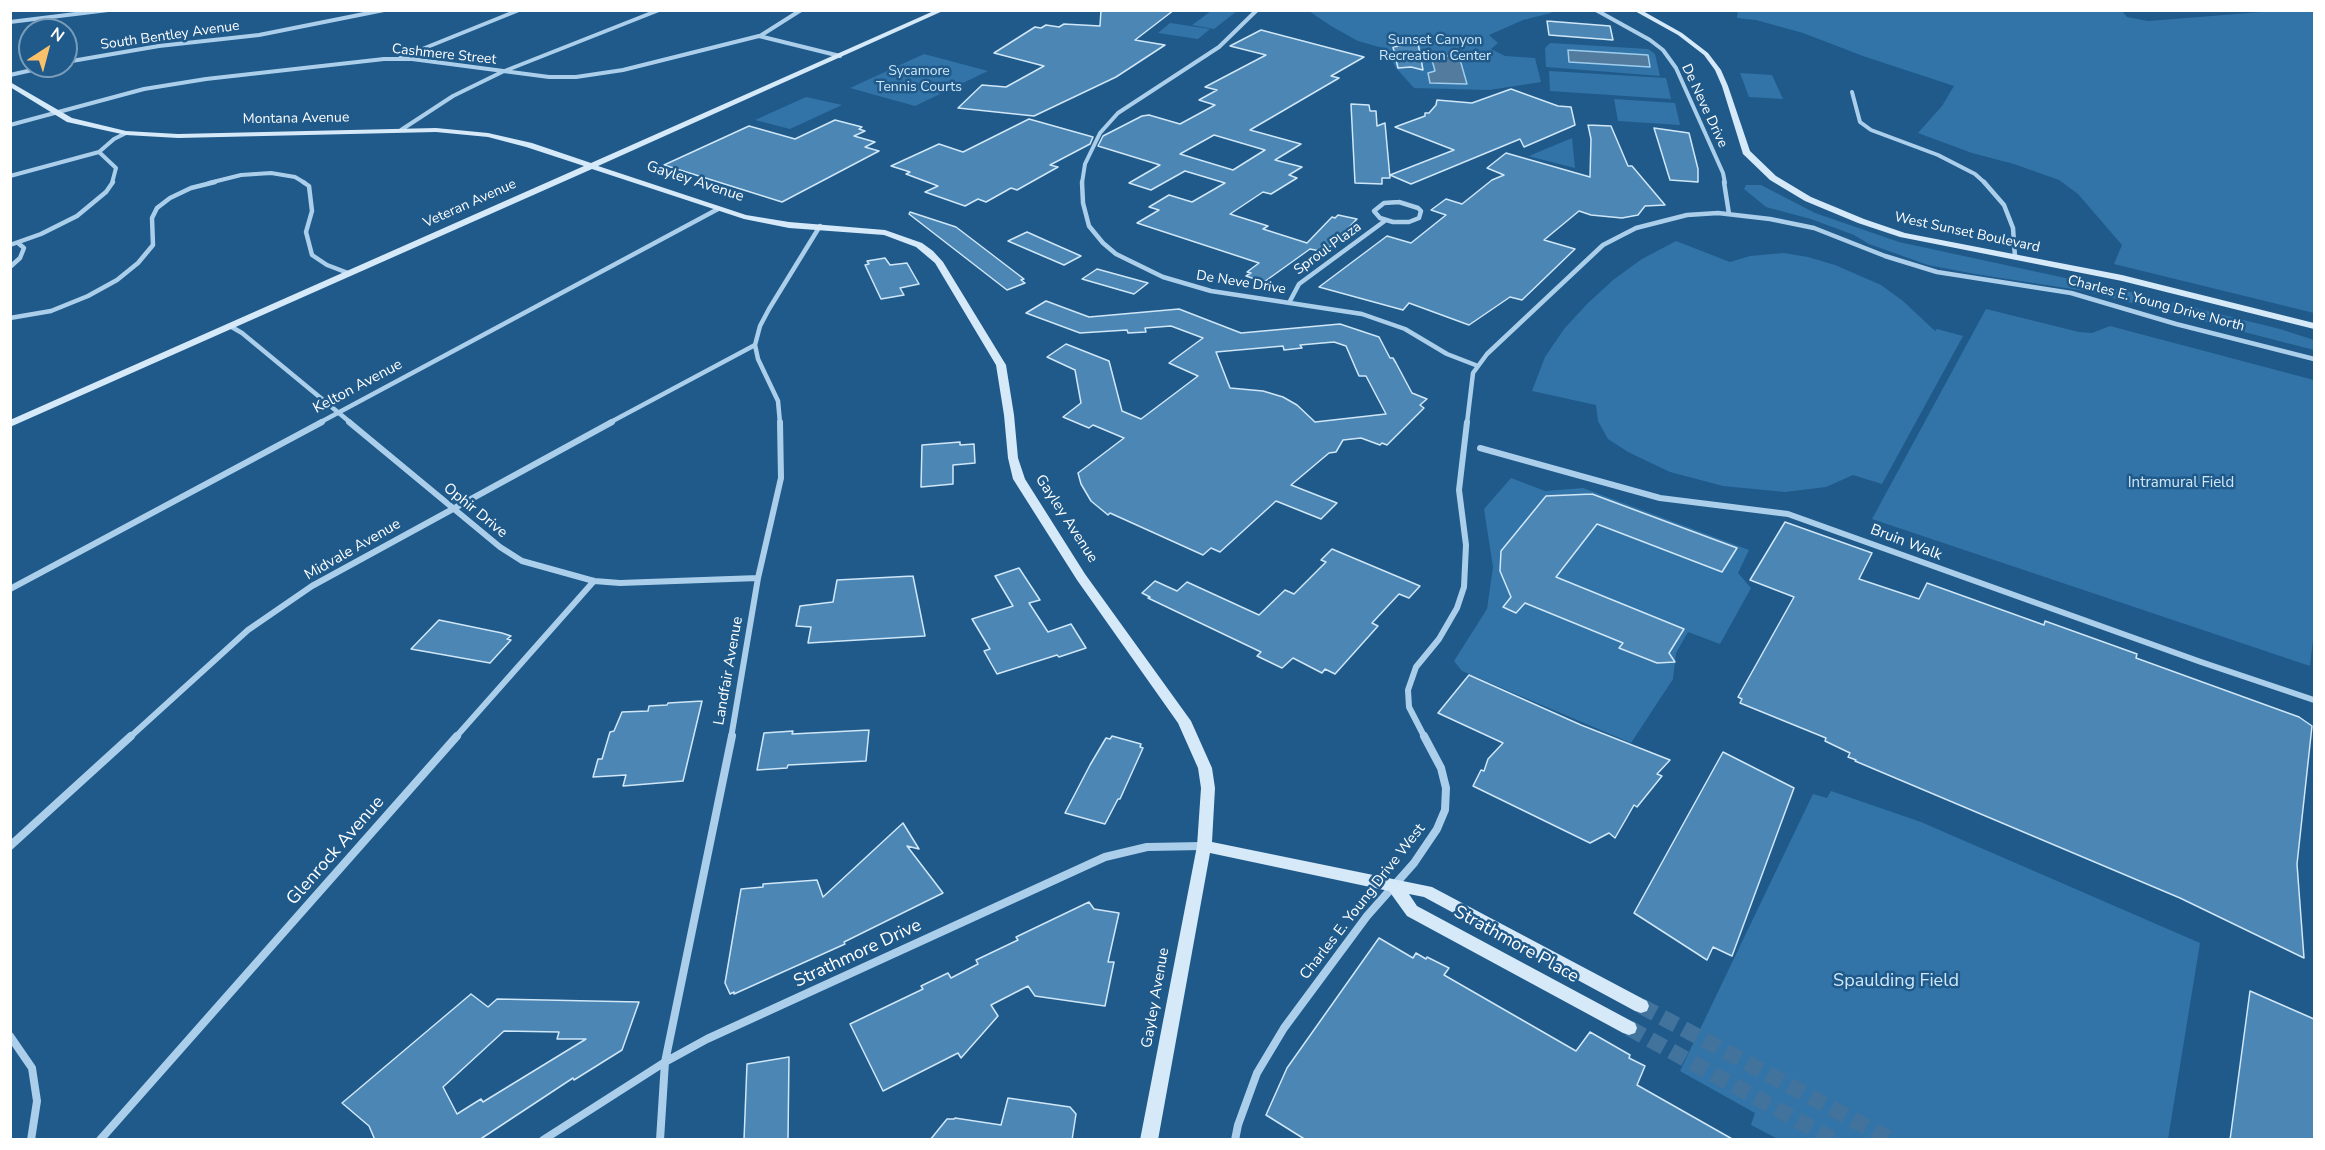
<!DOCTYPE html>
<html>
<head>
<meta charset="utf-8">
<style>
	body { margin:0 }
	#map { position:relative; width:2325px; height:1150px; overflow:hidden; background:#1f5a8a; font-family:"Nunito Sans",sans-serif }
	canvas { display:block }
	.frame { position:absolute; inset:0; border:12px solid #fff; pointer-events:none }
	.north { position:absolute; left:18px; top:18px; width:60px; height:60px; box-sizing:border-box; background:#1f5a8a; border:2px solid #799cb9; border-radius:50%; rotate:36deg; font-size:16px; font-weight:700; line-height:24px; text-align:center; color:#fff }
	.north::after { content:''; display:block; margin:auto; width:21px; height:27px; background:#fac06a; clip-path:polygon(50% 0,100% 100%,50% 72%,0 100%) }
</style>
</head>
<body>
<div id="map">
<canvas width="2325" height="1150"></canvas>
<div class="frame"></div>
<div class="north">N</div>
</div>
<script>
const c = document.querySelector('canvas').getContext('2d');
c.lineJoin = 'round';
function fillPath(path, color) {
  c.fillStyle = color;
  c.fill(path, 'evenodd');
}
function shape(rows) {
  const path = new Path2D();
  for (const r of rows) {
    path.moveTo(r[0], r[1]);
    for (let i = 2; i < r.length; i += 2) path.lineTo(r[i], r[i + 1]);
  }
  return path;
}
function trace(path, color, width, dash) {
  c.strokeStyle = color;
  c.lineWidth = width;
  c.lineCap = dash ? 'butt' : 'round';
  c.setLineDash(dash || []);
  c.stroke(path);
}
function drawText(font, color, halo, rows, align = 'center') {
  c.font = font + ' "Nunito Sans",sans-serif';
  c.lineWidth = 5;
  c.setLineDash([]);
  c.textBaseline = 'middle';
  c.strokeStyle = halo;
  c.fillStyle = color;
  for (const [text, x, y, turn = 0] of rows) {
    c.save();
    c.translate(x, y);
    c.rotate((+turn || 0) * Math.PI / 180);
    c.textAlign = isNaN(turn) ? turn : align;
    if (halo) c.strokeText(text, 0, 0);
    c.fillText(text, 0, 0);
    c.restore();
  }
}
fillPath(shape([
	[1738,10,2121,10,2127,17,2148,21,2275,11,2314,11,2314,313,2114,264,2122,245,2078,194,2059,180,2014,164,1972,153,1918,133,1942,106,1954,86,1863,56,1803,33,1756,20,1737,18],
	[1211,11,1211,10,1237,11,1214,29,1192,25],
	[1309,11,1552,11,1551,13,1523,20,1489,35,1498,43,1491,49,1505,56,1535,58,1541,82,1489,90,1414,88,1396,68,1386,49,1358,41,1331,26],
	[1170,23,1210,29,1198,39,1158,33],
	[1550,43,1648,49,1655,54,1660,76,1546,67,1545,48],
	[924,54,988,71,915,106,850,88],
	[1549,71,1666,78,1671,99,1550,91],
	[1740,73,1772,75,1783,99,1749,97],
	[806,97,842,105,790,129,755,120],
	[1614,99,1675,103,1680,125,1618,121],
	[1572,138,1575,168,1528,156,1529,156],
	[1746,185,1761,185,1815,213,1899,242,2130,292,2280,329,2314,340,2314,350,2085,291,1975,274,1928,265,1869,244,1854,235,1811,219,1766,207,1744,189],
	[1676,241,1730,262,1750,256,1784,253,1808,257,1835,265,1881,285,1903,301,1935,331,1937,329,1963,336,1882,484,1853,475,1826,487,1785,492,1723,486,1670,472,1628,452,1608,439,1598,421,1596,405,1532,391,1545,357,1564,329,1587,304,1613,280,1642,259],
	[1986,309,2079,332,2092,333,2110,326,2314,380,2314,630,2310,666,1872,519],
	[1511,478,1545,491,1583,488,1749,550,1738,573,1751,588,1720,644,1688,632,1676,653,1673,679,1631,743,1462,671,1454,661,1487,609,1493,567,1484,509],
	[1831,791,1921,822,2200,943,2168,1139,1778,1139,1751,1125,1755,1113,1680,1071,1813,794,1827,798]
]), '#3274a8');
const water = shape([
	[1568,50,1648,55,1650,67,1569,62,1568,50],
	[1431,56,1459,56,1467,84,1430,83,1428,73,1435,71,1431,56]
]);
fillPath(water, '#527b9d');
trace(water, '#9ecced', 1.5);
const building = shape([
	[1101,10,1174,10,1135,40,1165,45,1116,77,1034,116,958,108,982,85,1006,87,1044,66,994,53,1035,27,1041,28,1046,25,1059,27,1064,24,1100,26,1101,10],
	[1547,21,1610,26,1613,40,1549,35,1547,21],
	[1261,30,1364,57,1331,76,1339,78,1250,130,1301,144,1275,160,1302,167,1289,175,1297,178,1271,194,1263,192,1230,214,1268,226,1263,229,1307,243,1332,217,1335,218,1338,215,1357,219,1325,252,1310,249,1264,282,1246,276,1251,273,1247,272,1259,263,1137,223,1159,210,1149,207,1169,195,1192,202,1225,183,1185,171,1151,190,1129,183,1160,165,1098,146,1103,136,1142,116,1149,115,1180,124,1215,105,1199,100,1217,90,1205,87,1266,55,1230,46,1261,30],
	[1214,135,1265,150,1233,170,1180,154,1214,135],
	[1418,43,1423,70,1411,67,1398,68,1393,47,1418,43],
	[1511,89,1558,106,1571,107,1575,125,1524,147,1520,139,1411,184,1390,175,1454,150,1395,127,1425,116,1425,113,1429,113,1436,105,1437,100,1472,103,1511,89],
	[1351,104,1369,105,1370,111,1376,111,1377,126,1385,123,1390,178,1382,178,1382,184,1355,183,1351,104],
	[1029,119,1093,137,1090,144,1050,165,1058,167,1017,190,1011,188,986,202,978,199,965,206,925,192,938,186,906,174,910,172,891,166,939,144,963,152,1029,119],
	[835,120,862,127,859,129,865,131,854,136,875,142,865,147,879,151,782,202,664,165,749,126,795,139,835,120],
	[1588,125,1611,126,1628,166,1632,166,1665,205,1645,206,1638,215,1622,218,1591,215,1579,211,1544,240,1575,249,1522,300,1510,297,1469,325,1409,303,1403,310,1319,287,1387,236,1411,243,1446,215,1431,210,1446,199,1462,204,1492,180,1504,175,1487,168,1506,153,1590,177,1591,139,1588,125],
	[1654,128,1689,133,1698,169,1698,182,1670,180,1654,128],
	[910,212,956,227,1024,279,1021,280,1025,283,1007,290,909,214,910,212],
	[1027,232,1047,241,1081,256,1064,265,1008,241,1027,232],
	[885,258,890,265,907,263,919,284,900,288,904,295,881,299,865,265,869,264,867,261,885,258],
	[1097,269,1148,283,1134,294,1082,279,1097,269],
	[1046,301,1089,317,1179,309,1241,333,1340,324,1379,337,1390,358,1393,358,1396,363,1412,393,1427,399,1420,405,1424,408,1387,445,1382,443,1380,445,1361,438,1343,440,1336,452,1329,453,1291,485,1337,503,1321,519,1276,501,1220,552,1211,548,1203,555,1110,513,1108,515,1091,501,1081,484,1078,473,1124,438,1093,425,1089,428,1063,417,1081,403,1075,370,1047,357,1066,344,1109,361,1122,411,1141,419,1198,376,1169,363,1203,338,1171,326,1145,328,1146,332,1128,333,1127,330,1080,333,1026,313,1046,301],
	[1334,342,1346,346,1359,376,1366,376,1386,414,1315,422,1297,405,1283,397,1263,391,1230,388,1216,352,1283,346,1284,350,1302,348,1300,345,1334,342],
	[960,442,960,445,974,444,975,463,953,465,953,484,921,487,922,445,960,442],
	[1592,494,1737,548,1722,572,1597,524,1556,577,1684,629,1669,653,1675,662,1657,663,1619,648,1623,643,1525,603,1516,613,1503,607,1511,597,1500,571,1501,551,1546,496,1592,494],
	[1785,522,1872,553,1859,579,1919,599,1927,583,2044,625,2045,621,2137,654,2136,658,2299,717,2312,726,2297,864,2304,958,2180,898,1855,761,1856,760,1848,757,1850,753,1825,741,1826,738,1740,703,1742,699,1738,697,1794,597,1750,580,1785,522],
	[1332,549,1420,586,1409,598,1399,594,1372,623,1378,626,1335,674,1325,669,1322,673,1293,658,1282,668,1257,656,1261,652,1148,598,1150,597,1142,593,1155,581,1177,591,1187,582,1259,615,1285,590,1294,594,1326,562,1321,560,1332,549],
	[1019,568,1040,600,1029,603,1048,632,1071,624,1086,648,1059,657,1057,655,997,674,984,651,990,649,972,619,1013,606,995,576,1019,568],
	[913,576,925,636,808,643,811,627,796,626,800,606,833,602,837,580,913,576],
	[439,620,502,633,511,636,507,639,511,640,490,663,411,649,439,620],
	[1469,675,1581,725,1670,760,1657,774,1662,776,1637,807,1634,805,1615,838,1609,833,1590,843,1473,786,1481,770,1484,771,1488,759,1503,743,1438,713,1469,675],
	[702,701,683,781,623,786,626,775,593,777,598,759,602,759,610,732,614,731,622,712,648,711,649,706,667,705,668,703,702,701],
	[869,730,866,761,788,765,787,768,757,770,764,733,793,731,792,734,869,730],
	[1112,736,1141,744,1140,747,1143,748,1120,799,1118,799,1105,824,1065,813,1090,765,1106,738,1110,739,1112,736],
	[1723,752,1794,788,1732,956,1713,947,1707,960,1634,913,1723,752],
	[903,823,919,849,907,846,943,893,844,942,845,944,734,994,734,992,730,994,725,983,741,889,763,887,763,884,817,880,823,897,903,823],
	[1089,902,1094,909,1119,913,1108,962,1114,962,1105,1006,1035,996,1028,986,991,1005,998,1016,961,1058,958,1053,883,1091,850,1024,923,989,921,986,948,973,951,978,978,964,976,960,1018,940,1016,937,1089,902],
	[1379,938,1413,958,1416,953,1426,959,1427,957,1449,968,1444,975,1576,1051,1590,1032,1630,1055,1629,1058,1645,1066,1637,1085,1734,1140,1306,1140,1266,1115,1287,1068,1379,938],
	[2250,991,2314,1019,2314,1140,2230,1140,2250,991],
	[471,994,488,1007,497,999,639,1002,622,1050,574,1080,573,1078,479,1140,375,1140,369,1126,342,1103,471,994],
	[504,1031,559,1032,557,1039,586,1039,483,1102,481,1099,457,1114,443,1087,504,1031],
	[789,1057,788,1140,744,1140,747,1064,789,1057],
	[1008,1098,1070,1107,1076,1114,1072,1140,930,1140,947,1119,954,1119,955,1118,1001,1125,1008,1098]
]);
fillPath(building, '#4b86b4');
trace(building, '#d0e7f8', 1.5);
trace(shape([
	[1641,1006,1891,1140],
	[1629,1028,1834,1140]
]), '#41739c', 16, [16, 8]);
trace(shape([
	[1596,10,1650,40,1663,50,1676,68,1723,173,1725,183],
	[10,22,108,10],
	[760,36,801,10],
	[400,58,519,10],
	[66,62,159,46,259,35,384,10],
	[10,75,50,66],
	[1852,92,1860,122,1871,130,1938,155,1975,174,1985,183],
	[10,125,144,89,206,79,384,59,412,59,549,77,576,77,623,70,759,36,840,56],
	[401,130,453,96,502,72,659,10],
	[10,176,99,152],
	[112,183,116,168,99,152,114,139,126,133],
	[209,183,241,175,271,173,295,177,305,183],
	[1082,183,1085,164,1100,133,1118,113,1219,47,1257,10]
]), '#abcfeb', 4);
trace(shape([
	[303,182,309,186,312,211,306,232,312,255,327,265,348,273],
	[1082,182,1083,203,1089,226,1103,243,1116,254,1163,277,1211,291,1362,314,1405,329,1447,354,1478,366],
	[1724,182,1729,214],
	[1984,182,2004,205,2013,228,2015,257],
	[1399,202,1418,208,1421,211,1419,218,1409,222,1393,222,1380,218,1374,211,1384,203,1399,202],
	[10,245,41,234,77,216,106,192,113,182],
	[10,267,20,258,24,248,18,243],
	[1290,301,1299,284,1386,220],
	[10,318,51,311,88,296,117,280,138,263,153,245,152,218,157,208,170,198,191,188,215,182],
	[230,326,242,333,351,423],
	[319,423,718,209],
	[609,423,755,345],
	[780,423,778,401,758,359,755,345,760,326,769,309,820,226],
	[1467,423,1473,373,1487,354,1603,245,1636,228,1687,215,1718,213,1770,219,1814,228,1885,256,1937,272,2071,293,2176,324,2314,359]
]), '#abcfeb', 4.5);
trace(shape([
	[349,422,500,547,522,561,594,581,620,583,758,578],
	[1480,448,1660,498,1788,514,2201,662,2314,700],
	[10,589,322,422],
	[129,738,248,630,312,586,612,422],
	[455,738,594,581],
	[731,738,758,578,781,478,780,422],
	[1425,738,1409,707,1408,690,1416,667,1439,639,1457,608,1464,587,1466,545,1459,490,1467,422]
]), '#abcfeb', 6);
trace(shape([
	[10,846,131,736],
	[10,1036,32,1068,37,1101,31,1140],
	[100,1140,457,736],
	[543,1140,665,1062,707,1039,1105,857,1147,847,1203,846],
	[660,1140,665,1062,732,736],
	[1235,1140,1238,1125,1257,1073,1284,1028,1367,916,1414,863,1437,829,1445,810,1446,788,1441,768,1424,736]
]), '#abcfeb', 8);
fillPath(shape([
	[936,10,945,10,598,166,746,215,789,222,885,230,922,243,933,251,943,262,1006,365,1014,415,1018,458,1025,479,1085,574,1191,721,1212,768,1215,788,1212,842,1432,887,1647,1001,1649,1006,1647,1011,1641,1013,1635,1011,1424,897,1409,894,1417,906,1635,1023,1637,1028,1635,1033,1629,1035,1623,1033,1407,916,1389,891,1210,853,1158,1140,1140,1140,1197,846,1201,788,1198,768,1178,723,1077,580,1013,479,1008,458,1004,415,996,365,935,263,916,247,884,235,789,228,744,219,592,169,10,427,10,420,584,166,526,147,488,137,436,132,178,138,126,135,67,122,10,87,10,82,72,118,126,131,178,134,436,128,488,133,532,143,591,163,936,10],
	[1633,10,1641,10,1682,33,1708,53,1721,70,1728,86,1750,151,1776,176,1811,197,1864,219,1905,233,2122,275,2314,323,2314,329,2122,281,1900,237,1858,223,1805,201,1770,180,1743,154,1722,86,1715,70,1704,55,1678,35,1633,10]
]), '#d6e9f9');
drawText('14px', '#fff', '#1f5a8a', [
	["South Bentley Avenue",170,36,-8],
	["Cashmere Street",444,55,6],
	["De Neve Drive",1704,106,65],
	["Montana Avenue",296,119,-1],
	["Veteran Avenue",470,204,-24],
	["West Sunset Boulevard",1967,233,12],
	["Sproul Plaza",1328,249,-36],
	["De Neve Drive",1241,283,9],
	["Charles E. Young Drive North",2156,304,15]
]);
drawText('14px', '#d0e7f8', '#1f5a8a', [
	["Sunset Canyon",1435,41],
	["Recreation Center",1435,57],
	["Sycamore",919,72],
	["Tennis Courts",919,88]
]);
drawText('15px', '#fff', '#1f5a8a', [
	["Gayley Avenue",695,182,18],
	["Kelton Avenue",358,387,-28],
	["Ophir Drive",475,511,39],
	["Gayley Avenue",1066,519,57],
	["Bruin Walk",1906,543,21],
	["Midvale Avenue",353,550,-30],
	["Landfair Avenue",729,671,-80],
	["Charles E. Young Drive West",1363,902,-52],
	["Gayley Avenue",1156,998,-80]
]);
drawText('15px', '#d0e7f8', '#1f5a8a', [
	["Intramural Field",2181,483]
]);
drawText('18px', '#fff', '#1f5a8a', [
	["Glenrock Avenue",336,851,-49],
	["Strathmore Place",1516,945,29],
	["Strathmore Drive",858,954,-25]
]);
drawText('18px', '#d0e7f8', '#1f5a8a', [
	["Spaulding Field",1896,982]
]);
</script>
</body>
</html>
